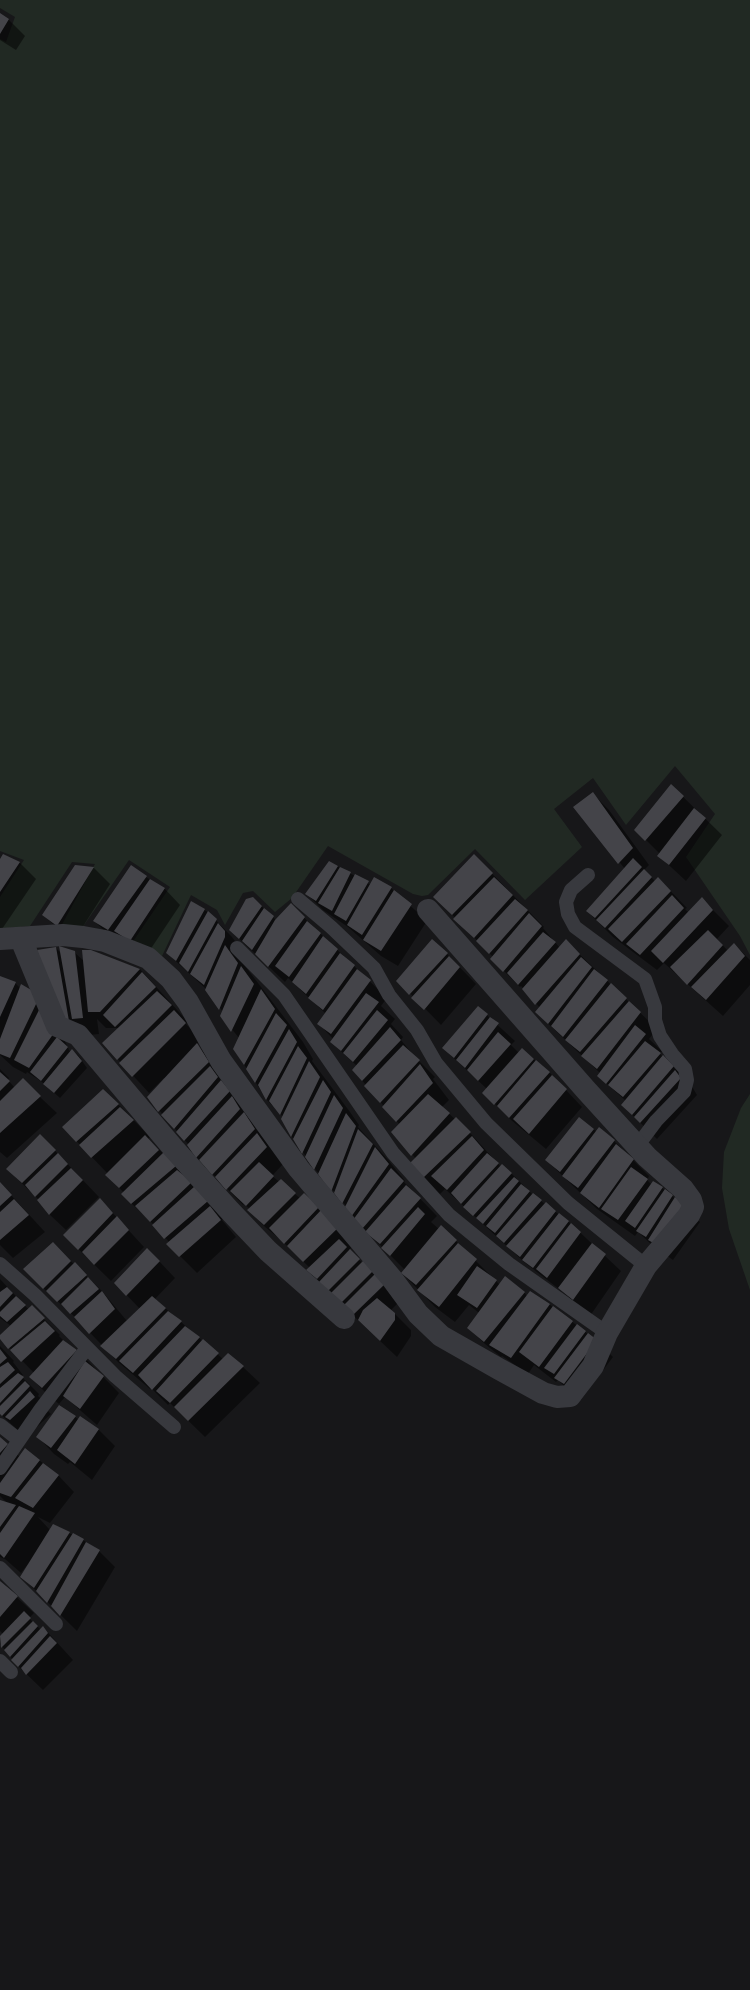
<!DOCTYPE html>
<html>
<head>
<meta charset="utf-8">
<style>
	body { margin:0 }
	canvas { display:block; background:#171719 }
</style>
</head>
<body>
<canvas width="750" height="1990"></canvas>
<script>
const c = document.querySelector('canvas').getContext('2d');
c.lineJoin = 'round';
function fillPath(path, color) {
  c.fillStyle = color;
  c.fill(path, 'evenodd');
}
function shape(rows) {
  const path = new Path2D();
  for (const r of rows) {
    path.moveTo(r[0], r[1]);
    for (let i = 2; i < r.length; i += 2) path.lineTo(r[i], r[i + 1]);
  }
  return path;
}
function trace(path, color, width, dash) {
  c.strokeStyle = color;
  c.lineWidth = width;
  c.lineCap = dash ? 'butt' : 'round';
  c.setLineDash(dash || []);
  c.stroke(path);
}
fillPath(shape([
	[0,0,750,0,750,955,740,936,686,857,715,814,675,766,626,825,593,778,554,809,582,847,525,900,475,849,428,895,422,896,413,894,328,846,292,898,275,912,253,891,243,893,225,925,217,910,191,895,162,956,132,943,170,887,129,860,82,928,59,930,95,864,72,862,30,926,0,929,0,897,24,860,0,851,0,39,6,42,15,17,0,8],
	[750,1094,750,1290,729,1229,722,1188,724,1152,741,1108]
]), '#212923');
fillPath(shape([
	[0,14,9,20,25,36,16,50,0,40],
	[671,785,722,835,686,881,659,856,660,854,636,830],
	[593,794,609,810,649,865,644,870,655,881,658,878,687,908,685,909,689,913,702,899,729,926,717,939,728,951,734,944,750,960,750,985,723,1016,664,963,657,970,613,937,587,911,625,869,575,807],
	[4,855,20,863,36,879,0,932,0,861],
	[474,855,544,927,543,928,560,948,566,941,657,1029,649,1039,662,1051,660,1054,690,1083,697,1095,657,1139,622,1105,626,1101,598,1076,600,1073,536,1012,540,1008,524,989,521,986,520,987,504,971,493,957,435,897],
	[75,866,94,868,110,884,73,942,43,915],
	[337,866,371,885,391,888,427,921,398,966,381,956,348,927,323,910,307,894],
	[146,877,164,888,180,905,146,956,111,937,94,921],
	[253,898,276,920,291,905,387,998,381,1006,395,1019,391,1024,403,1037,401,1040,416,1058,435,1077,433,1079,449,1100,442,1107,472,1135,501,1167,511,1173,533,1195,569,1222,621,1271,590,1316,564,1293,524,1262,445,1189,440,1194,424,1177,416,1159,393,1132,400,1125,353,1070,357,1066,331,1042,333,1039,319,1024,326,1014,288,978,285,982,230,930],
	[192,903,208,912,232,937,241,949,242,962,303,1042,313,1059,312,1061,350,1112,359,1125,358,1127,389,1161,405,1181,404,1182,437,1216,431,1222,439,1229,456,1241,500,1285,524,1292,527,1296,549,1304,597,1341,613,1357,581,1400,572,1394,558,1380,556,1382,534,1365,528,1374,502,1356,501,1357,485,1344,468,1328,479,1313,469,1305,455,1322,435,1307,402,1273,405,1270,355,1220,347,1207,315,1169,292,1137,282,1119,283,1117,267,1100,234,1049,239,1038,221,1016,223,1012,206,989,167,953],
	[56,948,62,954,74,952,84,961,90,951,140,969,188,1022,186,1024,201,1040,197,1045,213,1061,283,1164,272,1176,300,1198,304,1194,357,1242,349,1250,401,1300,391,1310,411,1330,411,1336,397,1357,342,1305,308,1270,310,1268,281,1240,265,1227,249,1210,250,1209,244,1204,243,1205,197,1158,189,1145,148,1097,166,1079,164,1078,149,1093,103,1043,119,1028,106,1028,97,1019,99,1034,90,1035,61,1021],
	[447,954,476,984,441,1025,397,980],
	[0,977,15,983,57,1024,69,1050,71,1052,72,1050,78,1055,87,1068,60,1098,42,1082,27,1072,26,1074,13,1067,0,1055],
	[478,1007,515,1041,511,1045,519,1053,522,1049,550,1073,582,1107,546,1149,511,1120,484,1093,487,1089,443,1048],
	[0,1069,9,1078,8,1080,15,1088,40,1097,57,1113,7,1158,0,1152],
	[118,1104,150,1137,148,1139,164,1154,224,1218,222,1220,236,1237,197,1273,168,1244,169,1242,154,1225,132,1204,123,1194,124,1193,107,1175,108,1174,63,1127],
	[593,1129,614,1141,649,1176,647,1180,651,1184,662,1188,672,1196,700,1222,673,1260,654,1247,638,1232,635,1236,597,1209,546,1160],
	[40,1135,99,1197,66,1230,49,1214,39,1200,7,1169],
	[0,1183,45,1232,13,1258,0,1245],
	[100,1199,144,1247,111,1281,64,1235],
	[53,1244,102,1291,127,1321,140,1309,115,1283,159,1261,175,1278,155,1299,223,1359,243,1367,260,1383,205,1437,170,1403,168,1405,151,1388,150,1389,118,1362,75,1317,43,1288],
	[0,1279,29,1310,32,1307,60,1335,59,1336,66,1343,77,1350,119,1393,97,1425,65,1397,59,1404,46,1393,30,1377,34,1373,0,1338,11,1326,0,1318],
	[0,1346,14,1361,13,1362,23,1375,21,1376,39,1394,38,1396,46,1403,43,1406,51,1414,27,1436,19,1431,0,1414],
	[75,1417,79,1420,80,1418,99,1430,115,1446,92,1480,70,1462,68,1464,54,1454,38,1437],
	[0,1438,20,1457,25,1449,58,1475,74,1492,50,1523,38,1517,50,1530,69,1533,83,1540,99,1551,115,1567,77,1631,22,1577,29,1565,28,1564,21,1573,5,1559,0,1557,0,1501,7,1503,0,1496],
	[0,1582,34,1613,29,1618,41,1630,43,1627,73,1660,43,1690,18,1666,0,1644,0,1638,3,1634,0,1631]
]), '#0007');
fillPath(shape([
	[0,13,9,19,0,34],
	[671,784,684,796,645,841,634,830],
	[593,792,633,848,618,864,573,807],
	[694,808,706,818,669,865,657,856],
	[3,854,20,862,0,892,0,859],
	[474,854,493,873,452,915,433,897],
	[633,858,642,867,595,918,586,911],
	[329,861,338,866,316,901,305,894],
	[75,865,94,867,57,926,42,915],
	[131,865,147,876,108,930,93,921],
	[340,867,351,872,332,911,318,903],
	[644,869,652,877,605,928,596,920],
	[355,874,369,881,346,921,334,914],
	[374,877,392,887,362,935,347,925],
	[494,877,513,895,474,938,453,919],
	[658,877,671,891,622,942,608,929],
	[150,879,165,888,130,941,114,931],
	[394,890,412,904,381,951,363,940],
	[672,895,684,908,640,955,626,944],
	[253,897,262,906,239,939,229,930,246,899],
	[702,897,713,910,663,963,651,951],
	[515,899,528,910,489,954,476,941],
	[191,901,205,909,176,961,166,953],
	[291,903,305,917,268,967,255,954,275,920],
	[264,908,274,916,252,950,242,941],
	[208,911,217,919,188,972,179,963],
	[529,913,542,926,503,972,490,959],
	[307,921,321,933,289,977,275,966],
	[218,923,225,931,225,937,204,985,190,974],
	[708,930,723,945,687,985,670,967],
	[543,932,556,942,518,985,507,973],
	[323,936,338,949,306,994,292,982],
	[432,939,448,953,409,995,396,981],
	[566,939,580,954,535,1005,522,989],
	[734,943,745,956,706,1000,691,987],
	[225,945,238,963,219,1010,205,990],
	[59,946,75,951,83,1018,72,1019],
	[56,947,69,1021,60,1022,37,950],
	[82,950,91,950,140,969,100,1012,88,1012],
	[340,953,355,965,323,1010,308,998],
	[449,956,460,967,424,1010,411,998],
	[581,957,592,967,548,1024,535,1012],
	[241,966,254,984,231,1032,220,1016],
	[357,969,371,980,331,1034,317,1024],
	[594,969,608,980,563,1037,551,1026],
	[142,972,156,987,115,1027,103,1015],
	[0,976,16,982,0,1017],
	[611,983,627,998,580,1052,565,1040],
	[21,984,38,994,38,1000,10,1058,0,1054,0,1039],
	[261,989,275,1009,244,1065,233,1049],
	[157,991,172,1005,117,1060,102,1043],
	[366,993,379,1002,341,1051,330,1042],
	[629,1001,641,1012,597,1069,581,1056],
	[41,1006,54,1033,29,1068,14,1060],
	[478,1006,488,1014,454,1058,442,1048],
	[174,1010,186,1023,132,1077,119,1063],
	[377,1010,388,1020,353,1062,343,1053],
	[276,1013,287,1025,255,1083,246,1069],
	[490,1017,499,1023,465,1068,456,1060],
	[635,1025,646,1034,606,1084,597,1076],
	[390,1027,401,1040,362,1081,352,1070],
	[289,1029,297,1042,266,1100,258,1085],
	[498,1032,511,1044,478,1081,467,1070],
	[57,1037,68,1047,41,1081,30,1072],
	[645,1041,661,1053,623,1097,608,1085],
	[197,1043,209,1062,158,1112,147,1097],
	[403,1045,420,1060,380,1103,364,1086],
	[298,1046,307,1058,280,1115,269,1101],
	[522,1048,534,1059,494,1105,482,1093],
	[72,1049,82,1061,54,1093,43,1084],
	[663,1055,674,1066,632,1115,621,1105],
	[536,1060,550,1072,509,1118,497,1106],
	[309,1061,320,1077,291,1137,281,1119],
	[420,1064,433,1083,396,1122,382,1107],
	[210,1066,218,1077,174,1129,161,1115],
	[675,1070,681,1078,640,1123,634,1117],
	[0,1072,10,1081,0,1091],
	[552,1075,567,1089,529,1134,513,1119],
	[23,1078,41,1096,0,1133,0,1101],
	[221,1080,230,1091,184,1141,176,1132],
	[323,1080,331,1092,302,1154,293,1139],
	[103,1089,119,1104,76,1142,62,1127],
	[428,1094,450,1113,411,1156,391,1132],
	[334,1095,343,1108,314,1170,305,1157],
	[232,1096,240,1109,196,1158,187,1145],
	[120,1107,134,1120,91,1158,79,1145],
	[244,1112,255,1129,212,1175,199,1160],
	[346,1113,356,1126,331,1192,318,1174],
	[456,1117,471,1132,423,1178,410,1163],
	[579,1117,594,1129,560,1172,545,1160],
	[599,1127,615,1140,578,1188,562,1176],
	[358,1129,373,1144,342,1204,334,1193],
	[257,1133,267,1147,226,1190,215,1177],
	[40,1134,56,1150,22,1183,6,1169],
	[145,1135,159,1150,119,1188,105,1175],
	[472,1136,484,1150,447,1190,431,1176],
	[616,1144,634,1159,599,1208,580,1193],
	[375,1147,389,1164,351,1217,345,1207],
	[164,1152,176,1166,131,1204,121,1194],
	[58,1153,68,1164,35,1197,25,1185],
	[487,1153,499,1163,461,1204,451,1193],
	[259,1162,274,1176,246,1206,230,1191],
	[502,1164,512,1173,473,1216,463,1207],
	[631,1167,648,1179,618,1220,601,1209],
	[71,1168,83,1180,49,1215,37,1200],
	[391,1168,404,1181,362,1229,353,1220],
	[177,1170,192,1182,150,1222,135,1206],
	[514,1177,519,1181,483,1224,476,1218],
	[281,1179,296,1193,264,1225,247,1210],
	[653,1181,663,1187,635,1228,625,1221],
	[0,1182,12,1195,0,1206],
	[521,1184,530,1191,495,1233,486,1226],
	[406,1185,421,1198,380,1244,365,1232],
	[195,1186,208,1201,164,1239,152,1225],
	[665,1189,673,1195,646,1237,636,1231],
	[304,1193,319,1207,284,1244,269,1228],
	[533,1193,542,1200,504,1243,496,1236],
	[675,1197,684,1204,657,1245,648,1240],
	[100,1198,113,1213,78,1250,63,1235],
	[14,1199,29,1215,0,1240,0,1212],
	[546,1202,556,1211,520,1257,506,1246],
	[210,1206,221,1220,179,1257,166,1244],
	[418,1207,425,1214,390,1256,381,1248],
	[323,1208,341,1225,303,1262,287,1246],
	[559,1213,569,1221,533,1268,522,1260],
	[117,1216,129,1230,94,1265,82,1252],
	[571,1223,581,1232,547,1278,536,1269],
	[441,1225,457,1240,416,1285,401,1273],
	[339,1239,347,1247,317,1279,306,1270],
	[53,1242,71,1261,43,1289,23,1269],
	[458,1243,477,1259,439,1307,417,1290],
	[592,1243,606,1254,573,1300,558,1288],
	[147,1248,160,1261,126,1296,114,1283],
	[350,1249,360,1259,328,1291,318,1283],
	[364,1260,373,1271,340,1304,330,1294],
	[75,1262,87,1275,57,1302,46,1291],
	[477,1266,497,1280,477,1308,457,1295],
	[376,1273,386,1283,353,1315,343,1306],
	[505,1276,525,1292,484,1342,467,1328],
	[88,1277,99,1289,70,1314,61,1304],
	[7,1287,13,1293,0,1307,0,1292],
	[102,1291,115,1309,89,1334,74,1317],
	[530,1291,550,1304,511,1358,489,1345],
	[16,1296,26,1305,7,1322,0,1316,0,1312],
	[152,1296,166,1308,116,1359,100,1346],
	[377,1298,395,1313,395,1320,380,1341,358,1320,363,1310],
	[32,1305,45,1318,8,1349,0,1339,0,1335],
	[553,1306,573,1321,539,1367,519,1352],
	[168,1311,182,1321,133,1373,119,1361],
	[45,1321,55,1331,21,1362,10,1350],
	[577,1324,586,1331,554,1374,544,1368],
	[185,1326,200,1337,152,1390,138,1375],
	[588,1333,597,1340,564,1384,554,1378],
	[203,1339,219,1353,170,1403,156,1391],
	[63,1340,77,1350,42,1388,29,1377],
	[0,1349,7,1358,0,1364],
	[228,1353,244,1366,188,1421,174,1407],
	[85,1361,104,1376,80,1409,63,1396],
	[8,1362,15,1370,0,1384,0,1367],
	[18,1373,24,1377,0,1403,0,1388],
	[25,1381,30,1386,2,1416,0,1414,0,1406],
	[30,1391,35,1397,10,1420,5,1417],
	[59,1405,76,1416,51,1448,36,1437],
	[80,1416,99,1429,75,1464,57,1450],
	[0,1437,8,1444,0,1453],
	[25,1448,40,1460,11,1497,0,1493,0,1483],
	[43,1463,59,1475,33,1508,15,1498],
	[0,1500,16,1505,0,1527],
	[19,1506,35,1513,4,1558,0,1554,0,1533],
	[53,1524,70,1532,34,1588,20,1577],
	[73,1533,84,1539,47,1603,36,1591],
	[86,1542,100,1550,60,1616,51,1606],
	[0,1581,18,1596,0,1617],
	[24,1611,31,1618,1,1648,0,1636],
	[33,1621,38,1626,10,1657,4,1650],
	[43,1626,48,1633,18,1667,11,1660],
	[50,1636,57,1643,26,1675,21,1668]
]), '#444449');
trace(shape([
	[588,875,571,890,566,902,568,914,575,927,645,979,655,1007,655,1020,660,1036,672,1054,685,1069,687,1080,684,1092,656,1121,638,1145],
	[298,899,331,927,374,968,389,995,417,1030,436,1063,486,1123,568,1203,646,1266],
	[237,948,284,995,393,1153,449,1215,509,1264,607,1333],
	[0,1264,35,1295,115,1376,174,1427],
	[0,1425,19,1440],
	[0,1468,40,1410,87,1348],
	[0,1568,56,1624],
	[0,1661,11,1672]
]), '#38393e', 14);
trace(shape([
	[0,939,63,935,83,937,105,941,148,958,171,979,188,1002,221,1061,299,1169,393,1280,418,1314,441,1336,499,1369,543,1393,557,1397,570,1396,593,1366,607,1333,646,1266,689,1215,693,1207,691,1200,683,1189,647,1157,586,1090,428,910],
	[21,939,57,1026,78,1035,174,1149,230,1211,268,1251,344,1318]
]), '#38393e', 22);
</script>
</body>
</html>
